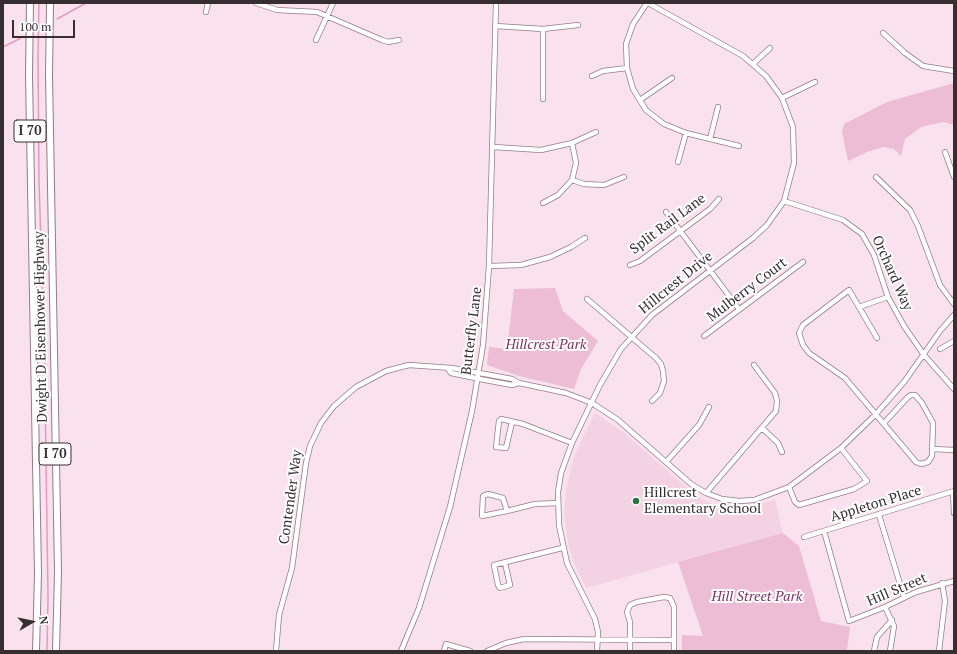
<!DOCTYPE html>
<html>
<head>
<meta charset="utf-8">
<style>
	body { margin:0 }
	#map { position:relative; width:957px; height:654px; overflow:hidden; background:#fae1ee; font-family:"PT Serif",serif }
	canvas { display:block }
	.frame { position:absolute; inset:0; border:4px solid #372e32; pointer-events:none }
	.north { position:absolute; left:12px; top:602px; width:40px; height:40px; -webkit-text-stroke:3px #fff; paint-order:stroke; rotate:81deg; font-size:11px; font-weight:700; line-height:16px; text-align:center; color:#372e32 }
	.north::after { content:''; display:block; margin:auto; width:14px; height:18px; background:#372e32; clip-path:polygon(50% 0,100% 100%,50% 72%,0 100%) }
	.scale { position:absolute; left:12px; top:20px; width:63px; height:18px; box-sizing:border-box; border:2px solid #372e32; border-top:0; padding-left:5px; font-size:12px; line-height:14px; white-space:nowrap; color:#372e32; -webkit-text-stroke:3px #fff; paint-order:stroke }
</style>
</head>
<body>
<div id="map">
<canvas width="957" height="654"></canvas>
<div class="frame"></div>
<div class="north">N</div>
<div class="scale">100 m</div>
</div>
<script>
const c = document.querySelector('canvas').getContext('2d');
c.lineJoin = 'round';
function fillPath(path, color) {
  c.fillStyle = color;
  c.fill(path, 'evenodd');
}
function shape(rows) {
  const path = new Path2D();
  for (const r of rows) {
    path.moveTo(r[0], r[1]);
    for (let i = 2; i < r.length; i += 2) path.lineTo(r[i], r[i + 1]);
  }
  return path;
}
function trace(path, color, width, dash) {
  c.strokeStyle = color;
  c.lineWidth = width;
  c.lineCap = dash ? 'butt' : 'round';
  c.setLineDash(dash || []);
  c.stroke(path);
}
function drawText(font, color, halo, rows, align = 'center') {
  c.font = font + ' "PT Serif",serif';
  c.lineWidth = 4;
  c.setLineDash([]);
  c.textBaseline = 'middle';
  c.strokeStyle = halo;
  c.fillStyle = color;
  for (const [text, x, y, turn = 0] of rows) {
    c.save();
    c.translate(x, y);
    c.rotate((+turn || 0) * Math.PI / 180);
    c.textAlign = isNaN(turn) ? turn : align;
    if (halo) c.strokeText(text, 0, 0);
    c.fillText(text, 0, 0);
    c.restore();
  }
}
fillPath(shape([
	[595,413,622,431,695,495,712,504,723,506,746,507,775,500,783,533,586,588,574,563,569,546,564,515,566,489,574,456]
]), '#f3d2e3');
fillPath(shape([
	[954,83,954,125,943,122,921,127,905,139,901,156,894,149,883,147,867,152,848,161,842,132,844,124,887,102],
	[555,288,563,311,598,341,581,369,574,389,519,376,487,365,489,347,509,349,508,341,514,289],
	[783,533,799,546,821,621,850,627,847,651,682,651,682,635,703,636,678,562]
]), '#ecbdd5');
trace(shape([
	[39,3,38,56,39,182,45,372],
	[57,19,86,3],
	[3,47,21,38],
	[45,389,48,597,47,651]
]), '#df9dc0', 1.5);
const minor = shape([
	[256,3,277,10,317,12,382,40,388,42,399,40],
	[647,3,633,24,626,44,627,68,633,89,646,110,664,124,686,133,739,146],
	[206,12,208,3],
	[495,26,543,29,578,25],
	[543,29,543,99],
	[883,33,905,53,923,66,954,71],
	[316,40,333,3],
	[753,64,770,48],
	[592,76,603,71,627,68],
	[782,98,815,82],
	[640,100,672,78],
	[710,139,718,107],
	[493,147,541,150,572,143,596,132],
	[945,152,954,177],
	[678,162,686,133],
	[876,177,910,210,918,226,940,285,954,304],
	[572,180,584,184,604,185,624,177],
	[784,201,843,220,862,234,874,255,888,297,904,326,924,355,954,389],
	[543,203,558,195,572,180,576,163,572,143],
	[666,212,739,309],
	[630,265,640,261,710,209,719,199],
	[489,266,521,265,550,257,571,247,585,238],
	[587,299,656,358,661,364,663,371,664,381,660,393,652,401],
	[859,307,888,297],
	[704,336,803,262],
	[877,338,849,290,803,325,799,333,803,345,809,353,845,378,916,462,921,464,928,462,932,456,933,423,922,403,915,395,911,395,908,397,884,423],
	[940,349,954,341],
	[448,369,451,373,485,380,512,385,519,383],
	[512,422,506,448,496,447,499,421,501,419,523,424,572,443],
	[762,428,778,443,782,452],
	[933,449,954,450],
	[666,462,699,425,709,407],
	[789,487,795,502,799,505,854,489,867,481,841,448],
	[953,492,954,513],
	[706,493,776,411,777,401,775,393,754,365],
	[488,494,503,498,507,511,482,516,483,496,488,494],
	[507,511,535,504,558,503],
	[879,515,904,597],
	[824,531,849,621,885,607,916,592,954,581],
	[804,537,954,491],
	[505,563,510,585,500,588,498,585,494,565,562,548],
	[885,607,894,626,890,651],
	[276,651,279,615,292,568,306,463,310,446,321,423,334,406,356,387,386,371,409,365,452,368,512,379,519,383,566,393,592,403,618,420,691,484,706,493,722,499,739,501,754,500,789,487,841,448,876,414,904,382,940,331,954,315],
	[401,651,419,608,450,507,472,411,483,345,489,266,496,3],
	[444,651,446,644,470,651],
	[487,651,506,643,524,639,674,640],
	[597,651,598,632,595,619,567,563,559,525,558,492,561,473,572,443,600,385,621,349,652,315,753,238,767,225,784,201,794,163,793,127,782,98,766,76,743,56,648,3],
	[630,651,630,622,627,612,630,605,637,602,664,597,670,598,674,607,674,651],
	[874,651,877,637,892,620],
	[939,651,945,601,942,583]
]);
const highway = shape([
	[30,3,29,75,38,573,36,651],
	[50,3,49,76,58,572,56,651]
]);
trace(minor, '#937c88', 6);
trace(highway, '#937c88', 8);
trace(minor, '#fff', 4.5);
trace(highway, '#fff', 6);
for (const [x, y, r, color] of [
	[636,501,4,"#2c733f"]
]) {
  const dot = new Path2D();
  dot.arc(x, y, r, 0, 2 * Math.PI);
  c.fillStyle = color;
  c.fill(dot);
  trace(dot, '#fff', 1.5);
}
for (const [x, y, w] of [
	[30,131,32],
	[55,454,32]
]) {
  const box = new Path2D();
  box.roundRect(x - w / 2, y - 11, w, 22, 3);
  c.fillStyle = '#fff';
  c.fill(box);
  trace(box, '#372e32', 1);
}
drawText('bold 13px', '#372e32', null, [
	["I 70",30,131],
	["I 70",55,454]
]);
drawText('14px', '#372e32', '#fff', [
	["Split Rail Lane",668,224,-37],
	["Orchard Way",892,273,66],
	["Hillcrest Drive",676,283,-39],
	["Mulberry Court",747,290,-37],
	["Dwight D Eisenhower Highway",41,327,-91],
	["Butterfly Lane",472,331,-83],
	["Contender Way",291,497,-82],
	["Appleton Place",876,504,-17],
	["Hill Street",897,590,-23]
]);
drawText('italic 14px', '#813462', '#fff', [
	["Hillcrest Park",546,345],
	["Hill Street Park",757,597]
]);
drawText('14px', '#372e32', '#fff', [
	["Hillcrest",644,493],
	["Elementary School",644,509]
], 'left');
</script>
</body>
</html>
